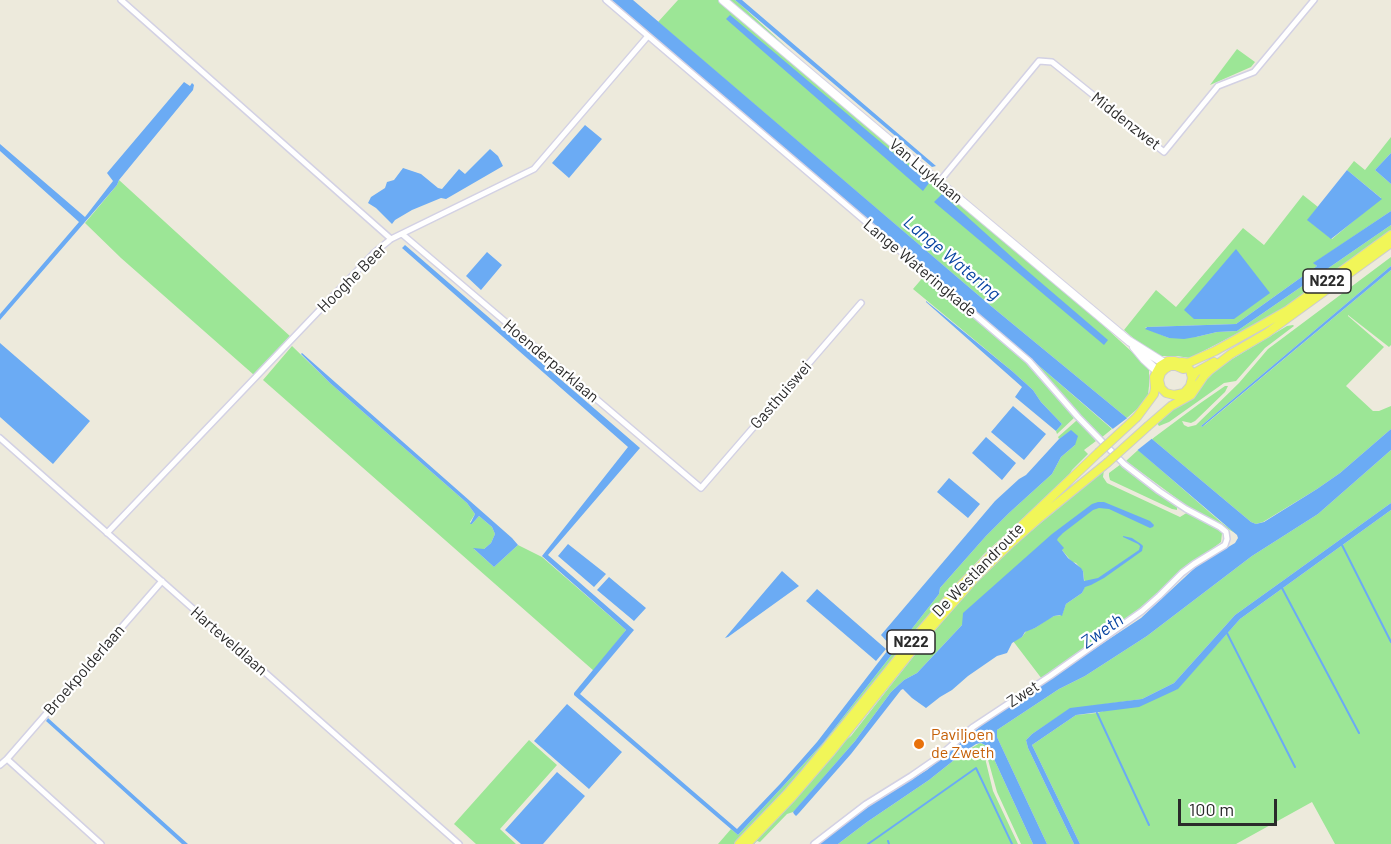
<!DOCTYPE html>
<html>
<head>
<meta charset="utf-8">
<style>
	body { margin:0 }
	#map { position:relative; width:1391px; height:844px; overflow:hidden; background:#edeadc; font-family:Barlow,sans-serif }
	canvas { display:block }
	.scale { position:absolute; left:1178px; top:799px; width:99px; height:27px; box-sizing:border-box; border:3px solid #2b2b2b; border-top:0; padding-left:8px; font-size:18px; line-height:21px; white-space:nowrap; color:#2b2b2b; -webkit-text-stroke:4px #fff; paint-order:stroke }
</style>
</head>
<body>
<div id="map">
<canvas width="1391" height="844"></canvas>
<div class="scale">100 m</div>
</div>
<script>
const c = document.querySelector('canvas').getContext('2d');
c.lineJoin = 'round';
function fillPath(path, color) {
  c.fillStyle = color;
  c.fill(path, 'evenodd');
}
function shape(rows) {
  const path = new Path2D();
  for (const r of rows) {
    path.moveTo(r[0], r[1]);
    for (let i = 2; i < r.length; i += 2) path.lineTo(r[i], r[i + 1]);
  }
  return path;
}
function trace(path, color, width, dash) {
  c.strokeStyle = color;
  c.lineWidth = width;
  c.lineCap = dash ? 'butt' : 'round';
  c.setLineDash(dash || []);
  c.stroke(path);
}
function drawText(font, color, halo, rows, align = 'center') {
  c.font = font + ' Barlow,sans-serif';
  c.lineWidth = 4.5;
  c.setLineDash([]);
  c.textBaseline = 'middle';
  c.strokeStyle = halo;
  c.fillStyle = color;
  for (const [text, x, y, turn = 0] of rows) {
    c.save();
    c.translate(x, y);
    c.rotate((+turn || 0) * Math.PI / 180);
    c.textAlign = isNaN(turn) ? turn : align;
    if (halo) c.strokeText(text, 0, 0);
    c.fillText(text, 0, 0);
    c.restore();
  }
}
fillPath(shape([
	[678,0,735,0,741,5,930,180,1093,316,1145,364,1149,370,1149,386,1148,395,1144,403,1127,418,991,306,658,22],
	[1237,49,1255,62,1251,67,1210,85],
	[1391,137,1391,153,1375,170,1391,184,1391,211,1314,263,1317,266,1236,324,1147,327,1145,328,1169,338,1196,337,1217,332,1237,331,1391,225,1391,233,1296,303,1190,358,1177,356,1161,356,1155,353,1140,344,1124,330,1156,290,1176,307,1243,228,1264,245,1303,195,1318,207,1308,220,1332,239,1381,198,1347,170,1354,161,1365,170],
	[119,180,291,337,254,375,121,258,85,223,117,185],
	[1391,257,1391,266,1201,426,1202,427,1206,424,1391,270,1391,345,1389,347,1348,315,1348,316,1384,347,1346,386,1373,411,1379,411,1391,406,1391,429,1340,473,1317,489,1263,522,1256,524,1251,522,1152,439,1199,404,1225,386,1228,386,1225,392,1195,421,1191,423,1182,421,1184,425,1188,427,1196,425,1239,383,1268,349],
	[925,275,1028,363,1075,417,1057,434,1056,431,1062,424,1041,402,1033,390,1012,371,913,289],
	[1293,325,1294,326,1265,348,1236,381,1224,383,1169,422,1159,426,1157,423,1200,385,1214,370,1287,326],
	[292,346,330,383,467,503,475,514,470,522,472,524,479,516,492,527,495,534,491,543,484,549,474,549,494,567,518,545,542,557,626,630,594,671,263,380],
	[1036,363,1112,429,1101,438,1079,415],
	[1076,421,1078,421,1096,441,1084,450,1088,454,1072,470,1068,477,984,554,955,586,929,615,795,781,736,844,718,844,731,829,738,835,823,743,939,594,940,588,986,536,1009,513,1052,474,1061,457,1075,445,1071,431,1059,439,1058,437],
	[1138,450,1222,523,1237,534,1187,506,1126,461],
	[1391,450,1391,503,1235,615,1174,683,1142,699,1070,709,1032,734,1026,740,1028,748,1074,844,1047,844,996,735,997,730,1059,689,1085,676,1147,636,1252,556,1318,514],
	[1121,464,1177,507,1177,510,1172,509,1110,480,1109,476,1109,473],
	[1104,470,1103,477,1107,483,1180,517,1188,512,1217,528,1222,533,1221,542,1212,549,1188,564,1144,607,1042,679,1013,641,1022,637,1027,630,1035,628,1048,619,1054,616,1062,615,1066,604,1082,593,1085,586,1083,571,1076,563,1072,562,1062,550,962,625,917,673,904,680,891,692,855,741,796,809,793,812,787,814,760,842,757,841,754,844,751,844,839,746,851,736,931,634,967,592,1018,542],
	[1391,510,1391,844,1335,844,1312,802,1236,844,1080,844,1032,745,1076,715,1097,713,1177,689,1240,619],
	[529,740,557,765,500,829,516,844,476,844,454,824],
	[980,743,985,745,994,759,1033,844,1021,844,997,792,987,756,985,758,993,791,1018,844,838,844,867,822,929,780,963,753]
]), '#9ce696');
fillPath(shape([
	[611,0,633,0,991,306,1127,418,1251,522,1256,524,1264,522,1317,489,1340,473,1391,429,1391,450,1318,514,1252,556,1147,636,1085,676,1059,689,997,730,997,737,1047,844,1033,844,994,759,985,745,981,743,976,744,963,753,929,780,867,822,838,844,818,844,872,804,927,770,993,716,1141,618,1198,565,1235,543,1238,538,1237,535],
	[735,0,742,0,936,166,932,167],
	[730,15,929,183,923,191,726,19],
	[184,82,190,86,192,83,194,85,193,90,119,180,117,185,0,320,0,314,79,222,0,151,0,144,85,217,113,181,107,173],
	[585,125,602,139,569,178,552,163],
	[490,149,498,156,503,166,446,199,441,198,412,210,395,220,392,224,376,208,368,203,371,197,385,188,387,182,394,180,403,168,421,174,438,188,442,189,459,169,465,174],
	[1391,153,1391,184,1375,170],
	[1347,170,1382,199,1331,239,1307,220],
	[942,194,1024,268,1108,340,1104,345,934,202],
	[1391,211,1391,225,1237,331,1217,332,1196,337,1184,339,1169,338,1145,329,1147,327,1236,324,1317,266,1313,263],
	[405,245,640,448,548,555,634,630,580,694,737,829,780,784,817,742,891,646,881,635,995,501,1019,479,1026,475,1059,439,1071,430,1078,436,1075,445,1061,457,1052,474,1009,513,986,536,940,588,939,594,823,743,738,835,574,695,574,693,626,630,542,556,628,447,402,248],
	[1236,249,1270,293,1234,319,1194,319,1184,310],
	[487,252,502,265,481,290,466,276],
	[1391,266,1391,270,1202,427,1201,426],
	[926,301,1012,371,1033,390,1041,402,1062,424,1056,431,1015,397,1022,387,926,302],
	[0,343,90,421,53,464,0,417],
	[302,353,512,538,518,545,494,567,473,548,484,549,491,543,495,534,492,527,479,516,472,524,470,524,475,514,467,503,330,383,301,354],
	[1013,406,1046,434,1024,460,991,432],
	[986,437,1016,463,1002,480,972,453],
	[949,478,980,504,968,518,937,492],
	[1098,502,1104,502,1150,521,1154,525,1153,527,1150,528,1109,509,1099,508,1093,510,1063,533,1058,538,1057,540,1064,548,1062,550,1068,558,1081,568,1083,571,1084,581,1098,578,1139,550,1140,546,1138,544,1123,537,1123,536,1132,538,1141,544,1143,546,1142,551,1104,578,1091,585,1085,587,1082,593,1066,604,1062,616,1060,615,1054,616,1035,628,1025,632,1022,637,1012,643,1007,653,997,656,968,676,952,690,940,697,926,708,912,698,903,689,901,690,851,754,799,813,796,816,794,814,793,812,855,741,891,692,904,680,917,673,962,625,963,613,1052,534,1092,504],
	[1391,503,1391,510,1240,619,1178,689,1139,707,1076,715,1032,745,1080,844,1074,844,1028,748,1026,740,1032,734,1070,708,1142,699,1174,683,1235,615],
	[568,544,606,574,594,587,558,556],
	[782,571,799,586,728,637,725,638],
	[609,577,646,608,634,621,597,590],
	[817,589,886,649,876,661,806,601],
	[567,704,622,752,589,789,534,741],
	[48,718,188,844,182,844,46,721],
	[557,772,585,796,543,844,521,844,505,830]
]), '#6babf4');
fillPath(shape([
	[1130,416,1154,437,1135,452,1110,431]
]), '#edeadc');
trace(shape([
	[1342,545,1391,642],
	[1282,588,1359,733],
	[1227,633,1295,767],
	[1097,713,1149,825],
	[888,841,889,844],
	[868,844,976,768,1012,844]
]), '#6babf4', 2);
const street = shape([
	[121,0,391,239],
	[606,0,1029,361,1078,417,1124,464,1159,491,1186,509,1220,527,1226,532,1227,539,1225,545,1194,564,1182,573,1159,596,1142,611,1050,676,973,727,937,758,911,776,866,804,814,844],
	[939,182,1039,61,1052,62,1164,152,1218,86,1254,72,1314,0],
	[402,234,701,488,861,303],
	[0,438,459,844],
	[107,533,375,252,391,239,534,169,648,36],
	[7,759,101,844],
	[0,765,7,759,162,581]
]);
const secondary = shape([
	[723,0,939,182,1129,341,1164,363],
	[1134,347,1144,359,1156,370]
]);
const primary = shape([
	[1182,362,1188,363,1215,351,1262,325,1288,310,1391,235],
	[1192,378,1196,372,1214,362],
	[1137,417,1154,394,1155,388,1154,377,1160,366,1168,361,1175,361,1185,364,1188,368,1190,370,1192,378,1190,386,1184,393,1174,395,1166,393,1161,388,1159,380,1161,373,1165,369,1170,366,1176,366,1183,369,1188,368],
	[1148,426,1171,406,1191,395,1204,376,1210,370,1231,354,1267,333,1391,243],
	[739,844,787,794,806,772,843,727,918,634,956,590,996,550,1098,453],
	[747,844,792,797,830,753,923,637,974,579,1012,542,1038,519,1107,463]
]);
trace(street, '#d3d1e4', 8);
trace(secondary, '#d3d1e4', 10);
trace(primary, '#ccc', 10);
trace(street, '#fff', 5);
trace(secondary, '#fff', 8);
trace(primary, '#f1f658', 8);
const primaryBridge = shape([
	[1098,453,1137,417],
	[1107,463,1148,426]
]);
trace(primaryBridge, '#ccc', 10, []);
trace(primaryBridge, '#f1f658', 8);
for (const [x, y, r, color] of [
	[919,744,6,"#e8710a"]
]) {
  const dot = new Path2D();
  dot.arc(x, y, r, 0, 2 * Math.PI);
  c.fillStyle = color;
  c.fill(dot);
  trace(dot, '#fff', 2);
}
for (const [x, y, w] of [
	[1327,281,48],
	[911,642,48]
]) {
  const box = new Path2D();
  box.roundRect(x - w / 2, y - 12, w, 24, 4.5);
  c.fillStyle = '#fff';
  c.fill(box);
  trace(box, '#2b2b2b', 1.5);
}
drawText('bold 15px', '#2b2b2b', null, [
	["N222",1327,281],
	["N222",911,642]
]);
drawText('16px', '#2b2b2b', '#fff', [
	["Middenzwet",1126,121,38],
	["Van Luyklaan",926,171,40],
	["Lange Wateringkade",920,268,40],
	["Hooghe Beer",352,278,-45],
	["Hoenderparklaan",551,361,40],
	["Gasthuiswei",781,395,-49],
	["De Westlandroute",978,570,-46],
	["Harteveldlaan",229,641,41],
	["Broekpolderlaan",84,670,-49],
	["Zwet",1023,694,-33]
]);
drawText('16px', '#c56008', '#fff', [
	["Paviljoen",931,735],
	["de Zweth",931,753]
], 'left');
drawText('italic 18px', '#0844a1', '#fff', [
	["Lange Watering",952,258,40],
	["Zweth",1102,631,-35]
]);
</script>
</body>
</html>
